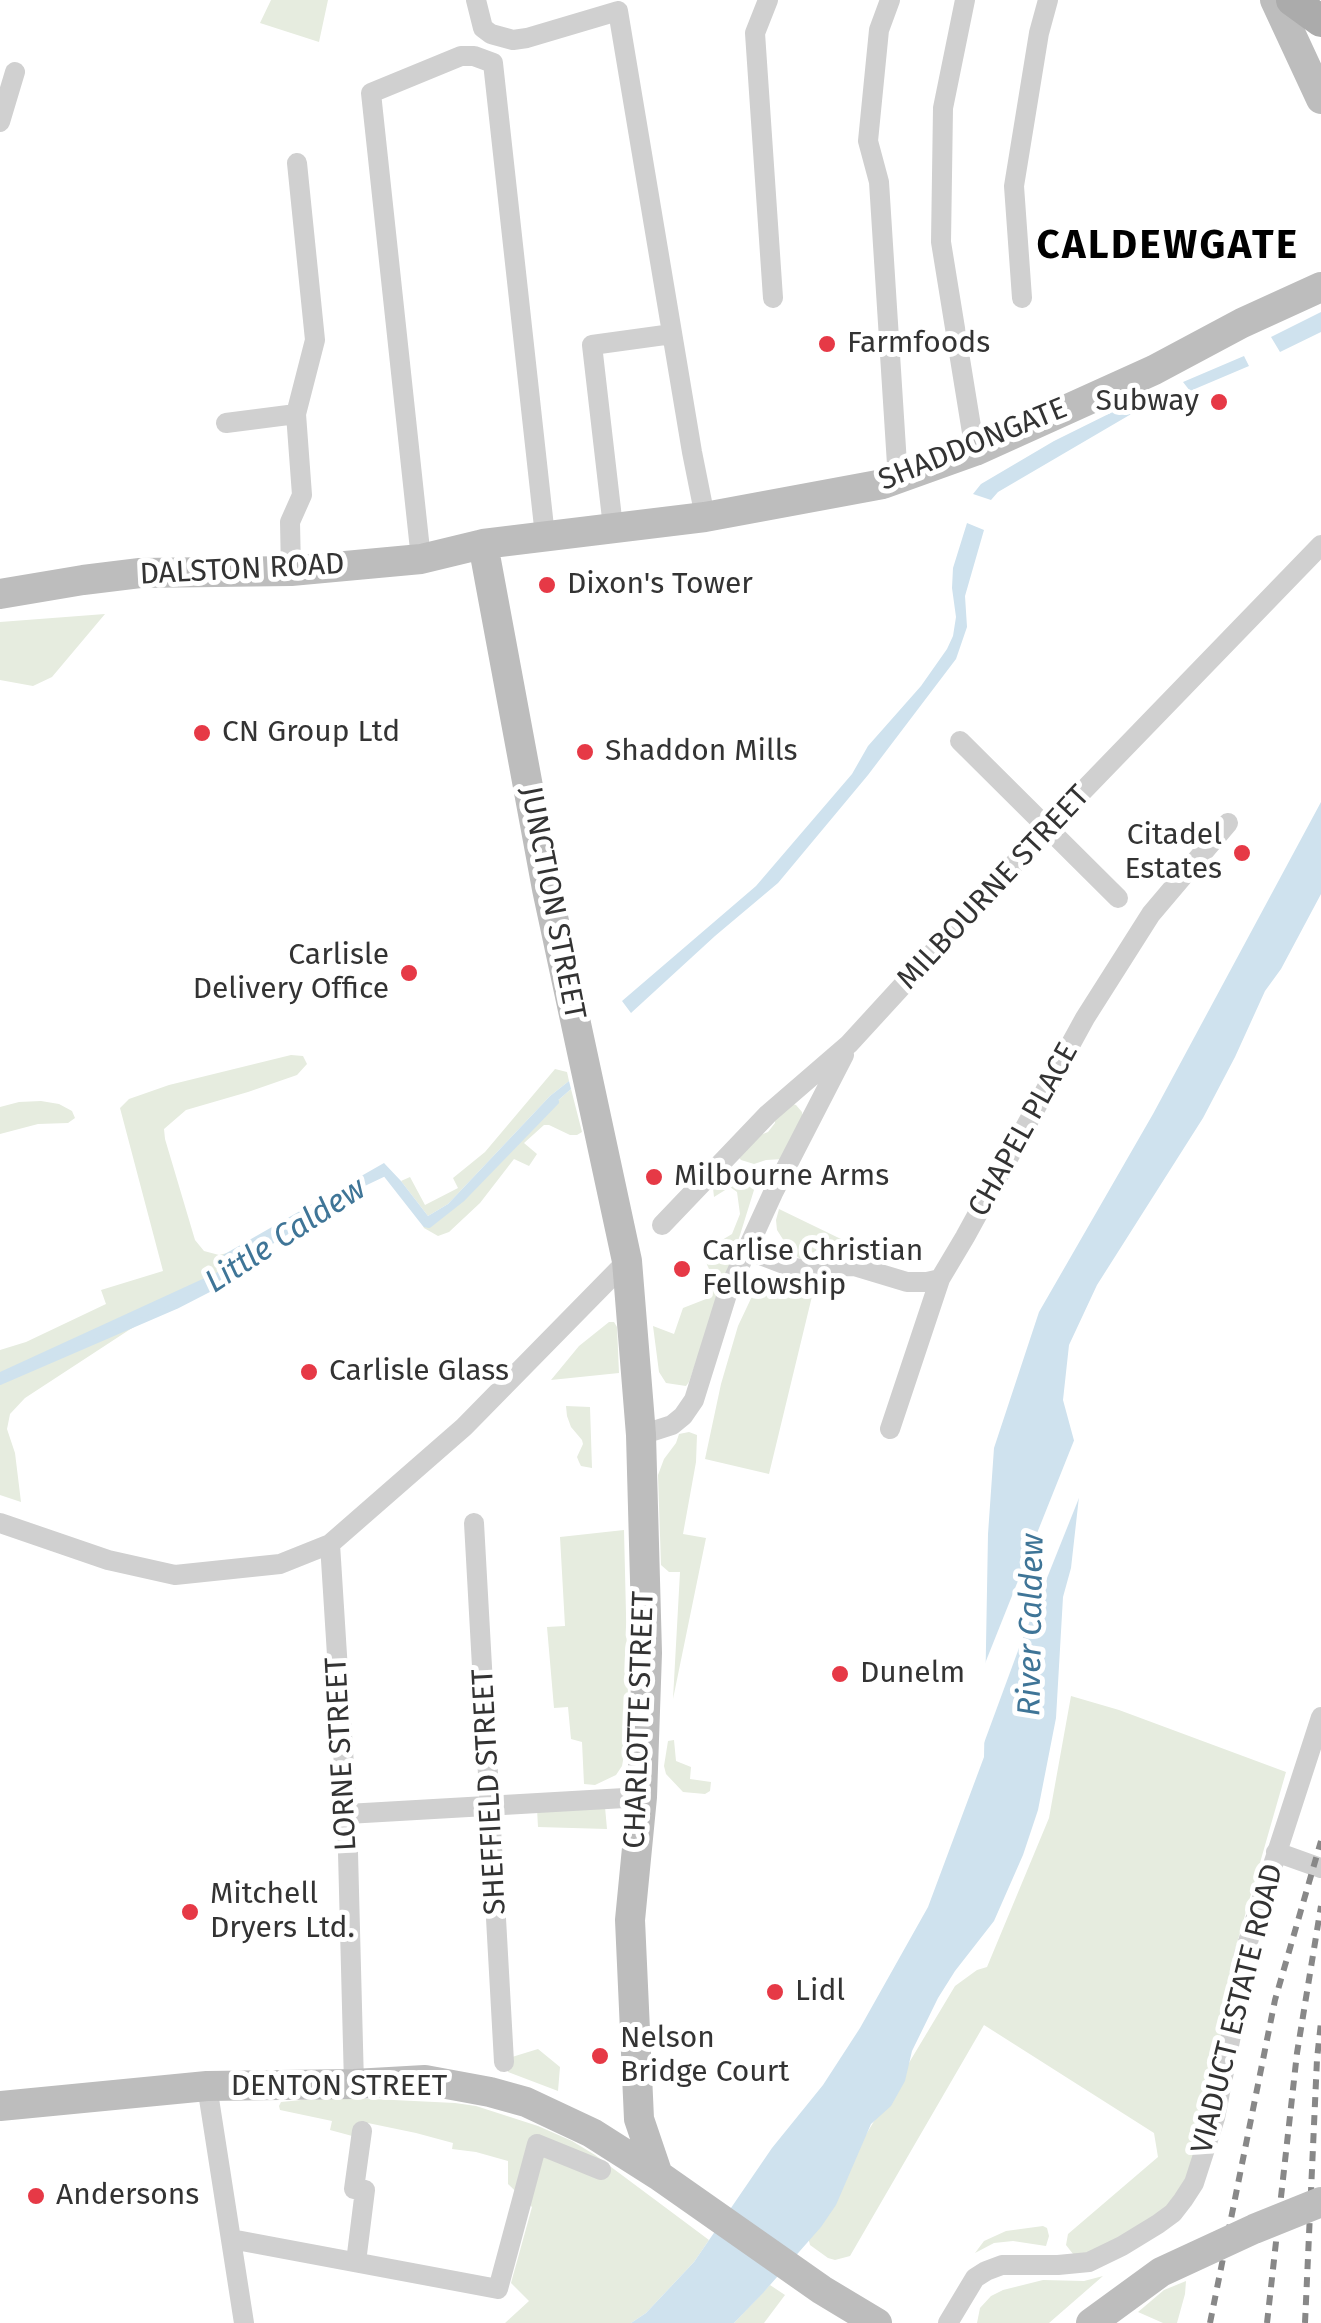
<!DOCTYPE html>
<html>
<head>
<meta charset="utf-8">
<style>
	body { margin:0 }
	canvas { display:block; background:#fff }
</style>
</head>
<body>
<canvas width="1321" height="2323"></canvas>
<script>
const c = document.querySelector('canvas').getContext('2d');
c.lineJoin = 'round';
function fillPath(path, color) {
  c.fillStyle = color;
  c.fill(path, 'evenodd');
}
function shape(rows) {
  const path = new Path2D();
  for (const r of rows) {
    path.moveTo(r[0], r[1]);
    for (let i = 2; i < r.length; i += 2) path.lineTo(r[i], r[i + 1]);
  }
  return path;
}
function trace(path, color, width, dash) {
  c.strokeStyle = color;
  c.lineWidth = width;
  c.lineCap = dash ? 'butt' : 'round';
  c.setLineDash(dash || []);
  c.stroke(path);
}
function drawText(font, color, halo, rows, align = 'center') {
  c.font = font + ' "Fira Sans",sans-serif';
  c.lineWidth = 10;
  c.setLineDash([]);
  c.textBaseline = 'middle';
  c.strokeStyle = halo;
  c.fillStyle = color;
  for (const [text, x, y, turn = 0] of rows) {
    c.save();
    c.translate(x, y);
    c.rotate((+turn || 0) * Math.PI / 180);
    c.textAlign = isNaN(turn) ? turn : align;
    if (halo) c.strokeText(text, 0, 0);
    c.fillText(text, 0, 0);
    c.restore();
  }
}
fillPath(shape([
	[271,0,328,0,319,42,260,23],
	[105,614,52,677,33,686,0,680,0,622],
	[291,1055,303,1056,307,1064,297,1075,248,1092,186,1110,164,1129,165,1139,195,1240,204,1251,219,1255,231,1252,227,1267,209,1282,129,1330,25,1398,10,1414,7,1429,15,1453,21,1502,0,1495,0,1350,26,1342,106,1304,101,1290,163,1271,120,1108,129,1099,169,1085],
	[555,1069,567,1072,569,1081,550,1096,448,1204,428,1216,401,1181,410,1177,425,1205,458,1188,453,1178,485,1152],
	[571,1089,582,1132,577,1135,570,1135,549,1125,544,1125,524,1143,537,1154,529,1166,514,1159,480,1203,449,1232,438,1236,424,1228,418,1215,425,1224,462,1199,547,1110],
	[41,1101,59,1104,72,1111,75,1118,68,1123,38,1124,0,1134,0,1107,19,1102],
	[789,1103,796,1105,802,1112,803,1118,783,1159,766,1160,754,1164,741,1160,734,1152,745,1141,768,1132,775,1123,775,1117],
	[736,1171,744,1173,754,1190,740,1235,689,1382,686,1386,666,1383,659,1372,653,1326,674,1334,683,1308,706,1299,713,1278,704,1258,713,1260,722,1240,732,1234,740,1214,737,1192,730,1187,714,1197,713,1188,716,1179],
	[779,1209,843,1240,829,1255,808,1260,799,1258,791,1252,777,1230,776,1220],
	[772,1277,814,1288,769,1474,705,1459,721,1384,738,1326,755,1290],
	[609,1322,614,1322,617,1327,619,1373,551,1380,579,1346],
	[566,1406,590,1407,592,1468,581,1466,579,1462,577,1457,583,1444,582,1440,571,1427,567,1416],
	[689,1432,697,1435,696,1462,683,1534,706,1538,673,1699,680,1572,669,1572,661,1565,658,1475,664,1459,676,1443,679,1434],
	[624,1530,628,1698,626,1744,622,1766,616,1775,595,1785,584,1784,582,1742,571,1739,568,1707,554,1708,547,1627,565,1626,560,1537],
	[1071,1696,1119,1710,1286,1772,1231,1964,1223,2031,1197,2149,1185,2184,1171,2208,1086,2256,1073,2254,1066,2245,1068,2234,1158,2157,1154,2133,984,2025,850,2256,835,2260,828,2258,810,2245,807,2233,955,1986,977,1970,987,1967,1049,1818],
	[674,1740,676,1761,691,1767,690,1779,711,1782,710,1791,705,1794,683,1792,666,1774,664,1766,668,1741],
	[605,1807,607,1829,538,1827,537,1809],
	[538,2049,560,2067,558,2091,508,2072,512,2057],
	[332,2097,455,2103,476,2106,538,2126,572,2141,595,2155,709,2240,694,2262,646,2313,631,2323,505,2323,529,2301,511,2283,532,2207,508,2184,508,2161,476,2152,452,2149,453,2143,416,2133,363,2122,356,2137,330,2130,332,2121,280,2110,279,2106,281,2102],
	[1043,2226,1047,2228,1049,2236,1046,2246,1013,2241,994,2243,975,2253,984,2241,1006,2231],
	[1103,2276,1049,2323,977,2323,980,2308,991,2296,1003,2290,1043,2280,1084,2281],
	[1186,2281,1185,2294,1177,2323,1163,2323,1138,2312,1164,2290],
	[770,2285,785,2295,764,2323,734,2323]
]), '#e6ecdf');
fillPath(shape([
	[1321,312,1321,332,1280,352,1271,337],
	[1244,356,1249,366,1190,391,1183,382],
	[1159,389,1162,396,998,492,991,500,973,494,981,484,1054,441],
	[967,523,984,530,965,596,967,627,956,659,868,775,778,883,715,936,631,1013,622,1001,756,886,852,774,868,746,921,686,947,649,953,636,956,617,952,588,953,568],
	[1321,802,1321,894,1281,969,1265,991,1235,1057,1203,1118,1097,1285,1069,1345,1063,1400,1082,1470,1071,1568,1063,1597,1056,1718,1038,1810,1023,1855,994,1921,955,1971,938,1998,912,2051,905,2081,891,2106,871,2124,836,2205,821,2227,763,2293,734,2323,631,2323,646,2313,694,2262,772,2148,823,2085,860,2028,928,1907,984,1757,988,1534,994,1448,1039,1312,1153,1114],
	[569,1081,571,1089,547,1110,462,1199,429,1225,385,1174,364,1183,243,1259,247,1268,233,1277,176,1306,0,1382,0,1372,220,1271,227,1263,223,1255,384,1163,401,1181,428,1216,448,1204,550,1096]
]), '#cfe2ee');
fillPath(shape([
	[1077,1433,1087,1469,1085,1483,1019,1648,984,1743,980,1676]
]), '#fff');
trace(shape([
	[233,1276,247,1268,243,1259,364,1183,385,1173,425,1224,429,1225,462,1199,556,1102],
	[0,1382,176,1306,209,1289]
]), '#cfe2ee', 6);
trace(shape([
	[476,0,483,28,491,34],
	[768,0,755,33,773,298],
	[890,0,879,30,868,141,879,182,898,480],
	[965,0,943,108,941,242,975,451],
	[618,11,692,452,705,517],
	[491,34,513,40,527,38,618,11],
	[0,122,15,72],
	[1022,298,1014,186,1039,33,1048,0],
	[226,423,296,414],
	[613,527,592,345,672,334],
	[421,559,371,93,461,56,474,56,493,63,545,536],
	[291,571,290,522,302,495,296,414,315,340,297,163],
	[960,741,1118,898],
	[662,1225,768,1114,849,1044,1048,827,1321,545],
	[747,1250,794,1268,808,1270,826,1267,854,1266,907,1282,927,1282,940,1279,965,1237,1085,1018,1151,914,1228,823],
	[890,1429,940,1279],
	[641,1435,672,1425,683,1416,694,1400,728,1291,773,1193,844,1055],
	[0,1523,108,1560,175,1575,280,1564,330,1544,464,1427,627,1261],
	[474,1523,504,2062],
	[330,1544,347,1814,354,2084],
	[347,1814,642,1797],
	[1276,1852,1321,1868],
	[207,2086,244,2323],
	[231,2239,498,2289,537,2144,601,2170],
	[356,2262,365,2190,354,2189,362,2131],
	[948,2323,975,2278,986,2271,1002,2265,1058,2265,1089,2262,1122,2246,1158,2224,1173,2213,1183,2200,1194,2183,1215,2118,1233,2025,1244,1954,1321,1717]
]), '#d0d0d0', 20);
trace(shape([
	[1275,0,1321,99],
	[483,544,547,889,627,1261,641,1435,647,1653,642,1797,630,1920,639,2119,658,2175],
	[0,594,83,580,140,573,291,571,421,559,483,544,705,517,883,484,975,451,1154,370,1242,323,1321,287],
	[0,2106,207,2086,354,2084,425,2080,490,2092,526,2102,592,2133,658,2175,822,2290,877,2323]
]), '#bdbdbd', 30);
trace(shape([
	[1292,0,1321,21]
]), '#ababab', 32);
trace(shape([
	[1210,2323,1275,2000,1321,1841],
	[1267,2323,1297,2053,1321,1906],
	[1305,2323,1317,2059,1321,2022]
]), '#888', 6, [10, 8]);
trace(shape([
	[1091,2323,1161,2272,1254,2229,1321,2202]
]), '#bdbdbd', 30);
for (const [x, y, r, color] of [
	[827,344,10,"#e63946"],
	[1219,402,10,"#e63946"],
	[547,585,10,"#e63946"],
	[202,733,10,"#e63946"],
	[585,752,10,"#e63946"],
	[1242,853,10,"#e63946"],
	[409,973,10,"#e63946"],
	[654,1177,10,"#e63946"],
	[682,1269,10,"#e63946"],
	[309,1372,10,"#e63946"],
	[840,1674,10,"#e63946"],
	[190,1912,10,"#e63946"],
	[775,1992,10,"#e63946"],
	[600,2056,10,"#e63946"],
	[36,2196,10,"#e63946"]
]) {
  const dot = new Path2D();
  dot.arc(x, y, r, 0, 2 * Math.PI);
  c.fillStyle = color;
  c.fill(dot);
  trace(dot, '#fff', 4);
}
drawText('30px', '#333', '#fff', [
	["Farmfoods",847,344],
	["Subway",1199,402,"right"],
	["Dixon's Tower",567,585],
	["CN Group Ltd",222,733],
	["Shaddon Mills",605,752],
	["Citadel",1222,836,"right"],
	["Estates",1222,870,"right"],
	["Carlisle",389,956,"right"],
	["Delivery Office",389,990,"right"],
	["Milbourne Arms",674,1177],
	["Carlise Christian",702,1252],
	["Fellowship",702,1286],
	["Carlisle Glass",329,1372],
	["Dunelm",860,1674],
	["Mitchell",210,1895],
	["Dryers Ltd.",210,1929],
	["Lidl",795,1992],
	["Nelson",620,2039],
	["Bridge Court",620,2073],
	["Andersons",56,2196]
], 'left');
drawText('30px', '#333', '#fff', [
	["SHADDONGATE",973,445,-22],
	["DALSTON ROAD",242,570,-3],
	["MILBOURNE STREET",994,888,-47],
	["JUNCTION STREET",552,903,79],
	["CHAPEL PLACE",1024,1130,-61],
	["CHARLOTTE STREET",640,1720,-88],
	["LORNE STREET",342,1754,-93],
	["SHEFFIELD STREET",490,1792,-93],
	["VIADUCT ESTATE ROAD",1238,2009,-76],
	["DENTON STREET",339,2087]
]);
drawText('italic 32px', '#3f7597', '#fff', [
	["Little Caldew",286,1236,-33],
	["River Caldew",1032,1625,-89]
]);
c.letterSpacing = '2.5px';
drawText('bold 40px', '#000', '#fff', [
	["CALDEWGATE",1168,247]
]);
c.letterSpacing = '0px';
</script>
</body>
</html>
